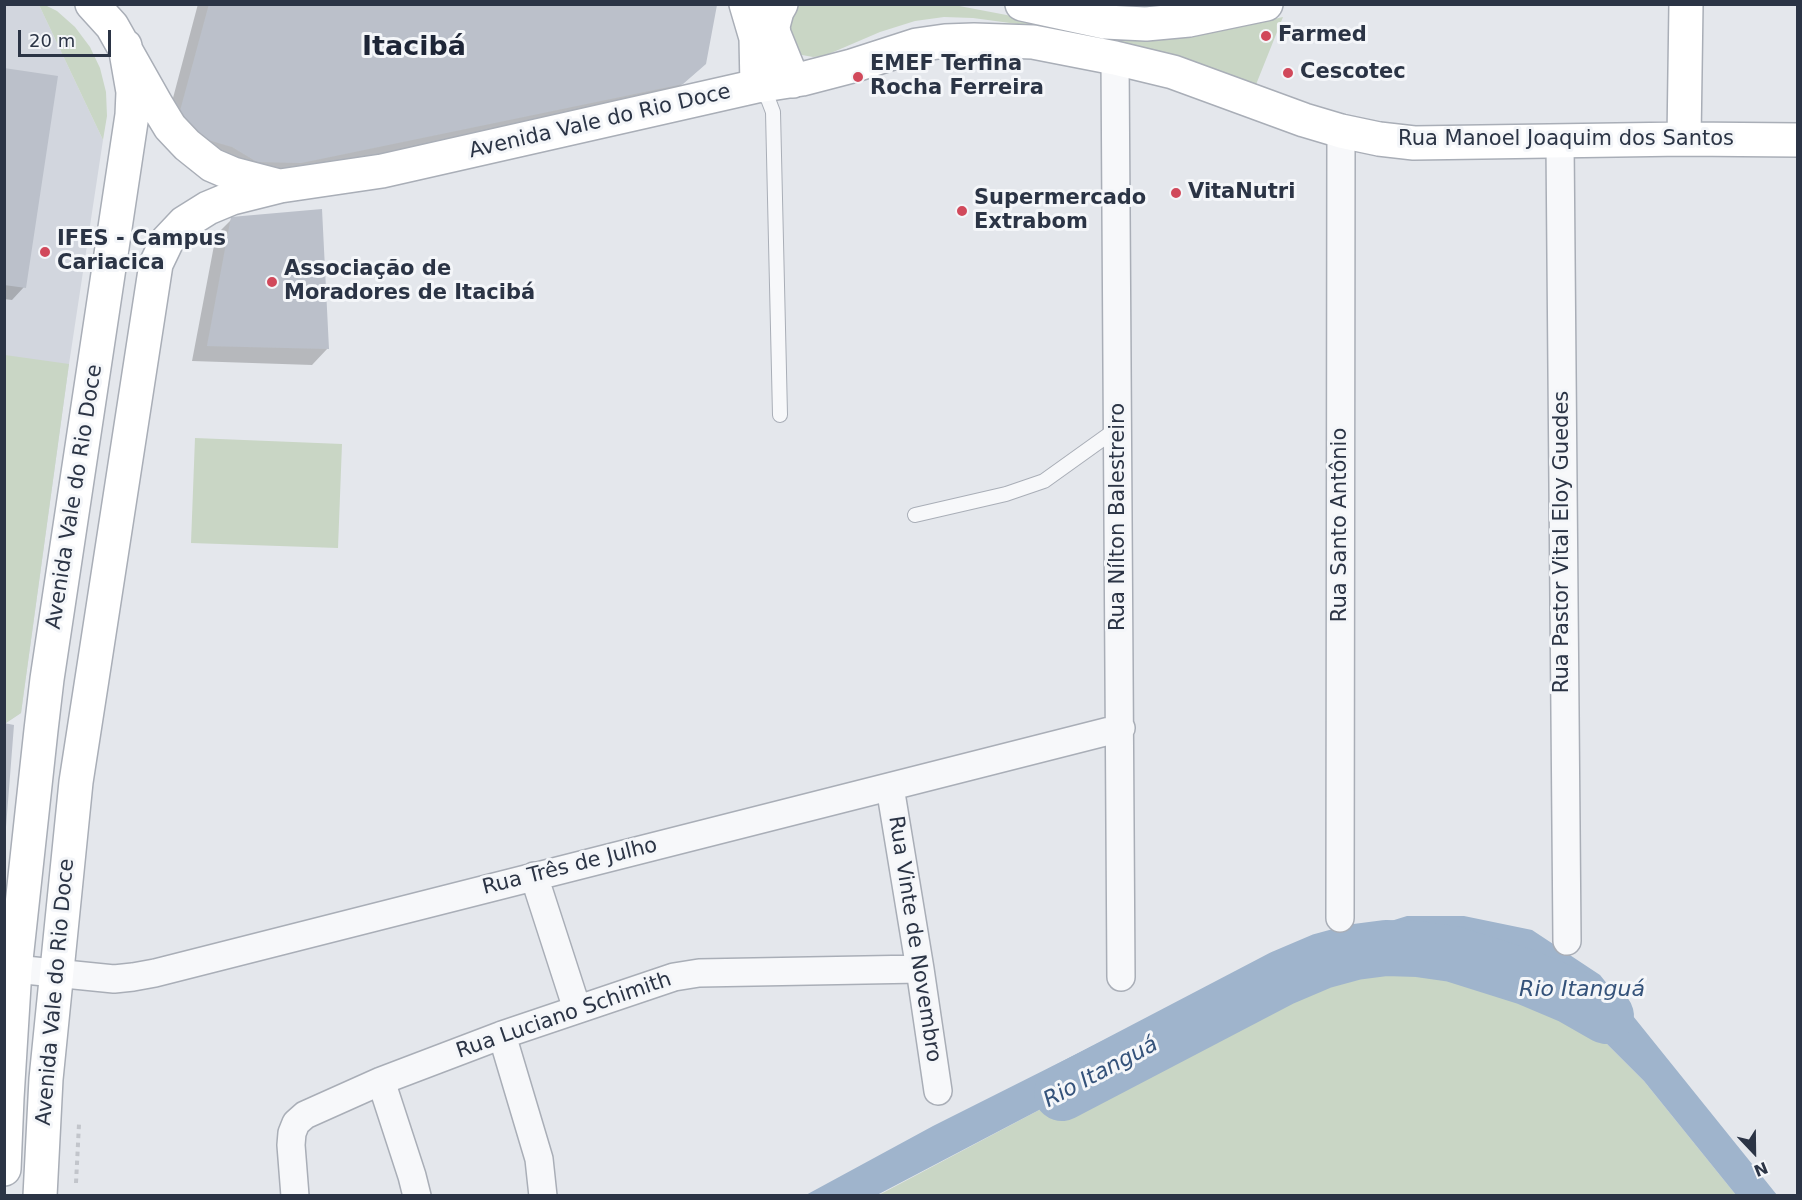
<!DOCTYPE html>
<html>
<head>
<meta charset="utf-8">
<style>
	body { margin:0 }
	#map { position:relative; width:1802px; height:1200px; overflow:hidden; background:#e4e7ec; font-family:"DejaVu Sans",sans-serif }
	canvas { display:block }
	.frame { position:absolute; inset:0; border:6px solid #2b3445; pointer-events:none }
	.north { position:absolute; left:1724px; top:1122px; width:60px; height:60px; -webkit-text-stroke:4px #f4f6f9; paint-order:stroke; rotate:158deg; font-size:16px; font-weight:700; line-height:24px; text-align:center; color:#2b3445 }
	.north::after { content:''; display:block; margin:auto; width:21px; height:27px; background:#2b3445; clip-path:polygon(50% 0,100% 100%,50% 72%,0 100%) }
	.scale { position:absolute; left:18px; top:30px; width:93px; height:27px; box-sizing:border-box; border:3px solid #2b3445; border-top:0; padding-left:8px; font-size:18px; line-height:21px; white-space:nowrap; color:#2b3445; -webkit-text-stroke:4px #f4f6f9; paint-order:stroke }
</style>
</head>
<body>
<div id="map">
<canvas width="1802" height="1200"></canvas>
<div class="frame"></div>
<div class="north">N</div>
<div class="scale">20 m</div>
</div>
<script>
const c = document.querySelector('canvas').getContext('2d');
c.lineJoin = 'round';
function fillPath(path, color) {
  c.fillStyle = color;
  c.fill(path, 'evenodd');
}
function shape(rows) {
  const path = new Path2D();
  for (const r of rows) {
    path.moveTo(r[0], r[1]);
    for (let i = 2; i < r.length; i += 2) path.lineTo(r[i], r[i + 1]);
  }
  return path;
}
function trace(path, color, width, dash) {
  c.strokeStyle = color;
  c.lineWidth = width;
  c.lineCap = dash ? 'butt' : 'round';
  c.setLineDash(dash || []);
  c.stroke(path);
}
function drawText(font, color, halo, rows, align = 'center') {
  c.font = font + ' "DejaVu Sans",sans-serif';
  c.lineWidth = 6;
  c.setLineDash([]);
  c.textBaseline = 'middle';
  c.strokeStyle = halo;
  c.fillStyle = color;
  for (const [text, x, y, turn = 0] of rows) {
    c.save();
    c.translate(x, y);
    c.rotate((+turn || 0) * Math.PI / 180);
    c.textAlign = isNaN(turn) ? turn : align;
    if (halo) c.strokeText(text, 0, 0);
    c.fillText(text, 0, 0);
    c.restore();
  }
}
fillPath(shape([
	[4,5,39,5,103,140,69,364,21,713,6,723,4,723]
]), '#d2d6de');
fillPath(shape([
	[792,4,954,5,1122,37,1164,38,1215,32,1283,17,1255,87,1047,28,973,18,944,17,915,21,880,32,824,56,813,57,802,55,793,49,783,20],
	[39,5,45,5,57,11,75,27,90,47,100,68,106,92,107,116,103,140],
	[5,355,69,364,21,713,6,723,4,723],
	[195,438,342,444,338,548,191,543],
	[1437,942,1490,944,1578,1015,1644,1081,1736,1195,877,1196,1041,1109,1172,1033,1316,963]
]), '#c9d6c5');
fillPath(shape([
	[1407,916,1464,916,1532,930,1600,975,1777,1195,1736,1195,1644,1081,1578,1015,1490,944,1437,942,1316,963,1172,1033,1041,1109,877,1195,804,1196,933,1126,1168,1008,1330,940]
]), '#9fb4cc');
fillPath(shape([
	[198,4,715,4,705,64,665,99,284,178,165,128],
	[4,69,24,287,12,300,4,299],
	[232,219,328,348,312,365,192,361,216,235]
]), '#0003');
trace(shape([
	[1062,1093,1282,978,1322,961,1355,952,1386,948,1418,949,1453,954,1526,977,1571,996,1606,1016]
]), '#9fb4cc', 56);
fillPath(shape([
	[209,4,717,4,717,5,706,64,683,84,301,163,257,162,232,147,198,137,185,123,180,111],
	[4,68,58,76,26,288,4,285],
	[322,209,329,349,207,346,231,217],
	[4,723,14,725,6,827,4,827]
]), '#bbc0ca');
const lane = shape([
	[757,87,768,99,773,112,780,415],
	[915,515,1006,494,1044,481,1118,428]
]);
const street = shape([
	[1115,58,1121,977],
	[1560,142,1567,941],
	[890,787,920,969,938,1091],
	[534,876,577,1009],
	[1340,918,1341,131],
	[15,969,114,979,133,977,155,973,1121,728],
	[502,1035,539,1159,543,1196],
	[381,1081,412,1176,417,1196],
	[295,1196,291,1145,292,1133,296,1123,305,1115,381,1081,502,1035,674,977,699,973,920,969]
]);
const secondary = shape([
	[92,4,112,26,156,104,170,127,187,145,212,165,233,174,275,185],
	[746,4,756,38,757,86],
	[781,4,777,11,773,26,774,34,793,81],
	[1022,4,1105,22,1146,24,1189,20,1266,4],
	[1684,139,1686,4],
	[4,1169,7,1098,15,969,41,730,47,679,132,115,133,92,125,46],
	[40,1196,46,1079,76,782,92,679,156,264,167,241,184,223,208,208,232,198,280,186,382,171,757,86,802,79,852,66,917,45,945,41,974,40,1033,42,1115,58,1173,72,1304,120,1341,131,1379,139,1414,143,1684,139,1798,140]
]);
trace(lane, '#a9aeb7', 16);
trace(street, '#a9aeb7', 30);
trace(secondary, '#a9aeb7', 36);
trace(shape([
	[76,1183,79,1124]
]), '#c2c5cb', 4, [4.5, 4.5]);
trace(lane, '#f7f8fa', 14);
trace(street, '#f7f8fa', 27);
trace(secondary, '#fff', 33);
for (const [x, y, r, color] of [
	[1266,36,6,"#d1495b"],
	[1288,73,6,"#d1495b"],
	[858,77,6,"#d1495b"],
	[1176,193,6,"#d1495b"],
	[962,211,6,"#d1495b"],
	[45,252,6,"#d1495b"],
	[272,282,6,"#d1495b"]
]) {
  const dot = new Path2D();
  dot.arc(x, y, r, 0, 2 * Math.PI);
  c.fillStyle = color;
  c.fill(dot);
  trace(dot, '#f4f6f9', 2);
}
drawText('bold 21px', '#2b3445', '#f4f6f9', [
	["Farmed",1278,36],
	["EMEF Terfina",870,65],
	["Rocha Ferreira",870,89],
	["Cescotec",1300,73],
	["VitaNutri",1188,193],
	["Supermercado",974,199],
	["Extrabom",974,223],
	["IFES - Campus",57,240],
	["Cariacica",57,264],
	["Associação de",284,270],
	["Moradores de Itacibá",284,294]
], 'left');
drawText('21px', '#2b3445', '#f4f6f9', [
	["Avenida Vale do Rio Doce",600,122,-13],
	["Rua Manoel Joaquim dos Santos",1566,140],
	["Avenida Vale do Rio Doce",75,497,-81],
	["Rua Nílton Balestreiro",1119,517,-90],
	["Rua Santo Antônio",1341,525,-90],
	["Rua Pastor Vital Eloy Guedes",1563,542,-90],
	["Rua Três de Julho",570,867,-14],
	["Rua Vinte de Novembro",914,939,81],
	["Avenida Vale do Rio Doce",56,992,-85],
	["Rua Luciano Schimith",564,1016,-19]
]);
drawText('italic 22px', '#34527a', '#f4f6f9', [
	["Rio Itanguá",1582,990],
	["Rio Itanguá",1101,1073,-28]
]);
drawText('bold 27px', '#1d2536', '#f4f6f9', [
	["Itacibá",414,48]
]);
</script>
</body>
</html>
